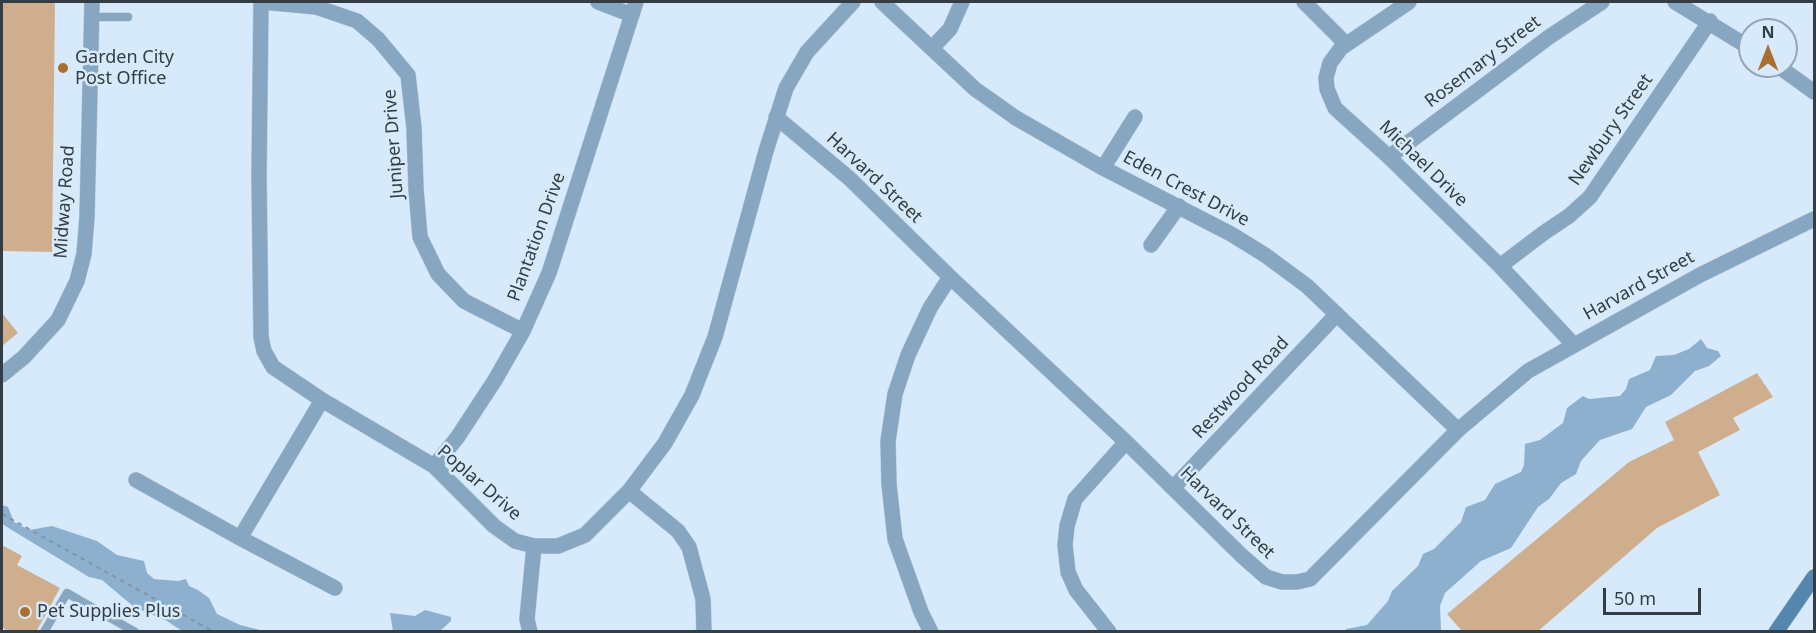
<!DOCTYPE html>
<html>
<head>
<meta charset="utf-8">
<style>
	body { margin:0 }
	#map { position:relative; width:1816px; height:633px; overflow:hidden; background:#d6eafb; font-family:"Noto Sans",sans-serif }
	canvas { display:block }
	.frame { position:absolute; inset:0; border:3px solid #353d44; pointer-events:none }
	.north { position:absolute; left:1738px; top:18px; width:60px; height:60px; box-sizing:border-box; background:#d6eafb; border:2px solid #96a5b2; border-radius:50%; rotate:0deg; font-size:16px; font-weight:700; line-height:24px; text-align:center; color:#353d44 }
	.north::after { content:''; display:block; margin:auto; width:21px; height:27px; background:#aa6f2f; clip-path:polygon(50% 0,100% 100%,50% 72%,0 100%) }
	.scale { position:absolute; left:1603px; top:588px; width:98px; height:27px; box-sizing:border-box; border:3px solid #353d44; border-top:0; padding-left:8px; font-size:18px; line-height:21px; white-space:nowrap; color:#353d44; -webkit-text-stroke:4px #d6eafb; paint-order:stroke }
</style>
</head>
<body>
<div id="map">
<canvas width="1816" height="633"></canvas>
<div class="frame"></div>
<div class="north">N</div>
<div class="scale">50 m</div>
</div>
<script>
const c = document.querySelector('canvas').getContext('2d');
c.lineJoin = 'round';
function fillPath(path, color) {
  c.fillStyle = color;
  c.fill(path, 'evenodd');
}
function shape(rows) {
  const path = new Path2D();
  for (const r of rows) {
    path.moveTo(r[0], r[1]);
    for (let i = 2; i < r.length; i += 2) path.lineTo(r[i], r[i + 1]);
  }
  return path;
}
function trace(path, color, width, dash) {
  c.strokeStyle = color;
  c.lineWidth = width;
  c.lineCap = dash ? 'butt' : 'round';
  c.setLineDash(dash || []);
  c.stroke(path);
}
function drawText(font, color, halo, rows, align = 'center') {
  c.font = font + ' "Noto Sans",sans-serif';
  c.lineWidth = 5;
  c.setLineDash([]);
  c.textBaseline = 'middle';
  c.strokeStyle = halo;
  c.fillStyle = color;
  for (const [text, x, y, turn = 0] of rows) {
    c.save();
    c.translate(x, y);
    c.rotate((+turn || 0) * Math.PI / 180);
    c.textAlign = isNaN(turn) ? turn : align;
    if (halo) c.strokeText(text, 0, 0);
    c.fillText(text, 0, 0);
    c.restore();
  }
}
fillPath(shape([
	[1701,339,1707,348,1718,351,1721,356,1709,366,1695,371,1671,395,1646,407,1632,429,1600,440,1581,461,1576,474,1561,483,1549,499,1538,507,1511,548,1481,561,1445,593,1440,606,1441,631,1345,631,1346,629,1367,625,1388,601,1392,591,1418,566,1423,554,1434,549,1461,522,1466,507,1485,500,1495,484,1521,472,1524,465,1525,444,1540,440,1563,423,1567,408,1583,396,1589,399,1620,396,1626,389,1629,379,1650,370,1656,356,1674,355,1689,349],
	[2,505,8,507,14,522,29,530,52,526,97,541,117,555,144,561,147,573,154,579,178,581,186,579,189,586,198,590,209,598,217,614,240,625,264,631,182,631,167,621,134,607,102,580,89,577,2,524],
	[425,610,451,617,451,621,440,631,393,631,390,613,415,616]
]), '#8cb0ce');
fillPath(shape([
	[2,2,55,2,52,252,2,251],
	[2,313,18,333,2,346],
	[1757,373,1773,397,1733,418,1740,430,1698,452,1720,495,1657,528,1537,632,1463,632,1447,614,1629,462,1674,440,1665,422],
	[2,545,22,556,17,565,60,588,36,632,9,632,2,627]
]), '#cfae8e');
const service = shape([
	[91,17,128,17],
	[44,632,67,593,135,632]
]);
const minor = shape([
	[261,2,259,176,261,337,264,351,273,367,322,400,434,466,494,526,515,541,534,546,558,546,585,535,629,491,665,443,692,395,715,337,766,151,786,88,807,52,853,2],
	[263,2,316,7,357,21,378,39,408,75,414,128,416,189,420,237,438,274,464,301,523,331],
	[598,2,632,15],
	[882,2,975,89,1016,118,1103,168,1231,234,1265,255,1307,286,1458,430],
	[1304,2,1346,44],
	[1409,2,1341,48,1330,63,1326,78,1327,89,1335,108,1389,157,1500,266,1574,345],
	[1675,2,1750,48],
	[932,48,950,29,962,2],
	[1778,66,1814,92],
	[776,117,849,178,950,277,1126,442,1241,555,1266,577,1282,582,1297,582,1310,579,1458,430,1528,371,1700,275,1814,219],
	[1389,157,1549,37,1602,2],
	[1103,168,1135,117],
	[1151,245,1179,206],
	[1500,266,1545,232,1569,216,1590,197,1710,21],
	[434,466,457,438,495,380,523,331,549,273,636,2],
	[136,480,240,538,335,588],
	[1173,488,1337,314],
	[629,491,678,531,689,547,703,599,704,632],
	[240,538,322,400],
	[530,632,527,619,534,546],
	[931,632,921,612,895,539,889,484,888,441,895,394,908,355,930,308,950,277],
	[1109,632,1076,590,1068,572,1065,545,1067,526,1075,499,1126,442]
]);
const tertiary = shape([
	[2,375,24,357,58,320,77,281,84,254,87,217,92,2]
]);
const secondary = shape([
	[1776,632,1814,577]
]);
trace(service, '#b6c7d6', 9);
trace(minor, '#b6c7d6', 16);
trace(tertiary, '#b6c7d6', 16);
trace(secondary, '#b6c7d6', 16);
trace(shape([
	[2,514,214,632]
]), '#8694a0', 2, [4.5, 4.5]);
trace(service, '#86a6c1', 8);
trace(minor, '#86a6c1', 15);
trace(tertiary, '#86a6c1', 15);
trace(secondary, '#5586ad', 15);
for (const [x, y, r, color] of [
	[63,68,6,"#aa6f2f"],
	[25,612,6,"#aa6f2f"]
]) {
  const dot = new Path2D();
  dot.arc(x, y, r, 0, 2 * Math.PI);
  c.fillStyle = color;
  c.fill(dot);
  trace(dot, '#d6eafb', 2);
}
drawText('18px', '#353d44', '#d6eafb', [
	["Garden City",75,58],
	["Post Office",75,79],
	["Pet Supplies Plus",37,612]
], 'left');
drawText('18px', '#353d44', '#d6eafb', [
	["Rosemary Street",1483,62,-37],
	["Newbury Street",1611,130,-55],
	["Juniper Drive",394,144,-94],
	["Michael Drive",1423,164,44],
	["Harvard Street",874,178,43],
	["Eden Crest Drive",1186,189,28],
	["Midway Road",65,202,-86],
	["Plantation Drive",537,237,-70],
	["Harvard Street",1639,286,-29],
	["Restwood Road",1241,388,-47],
	["Poplar Drive",479,483,41],
	["Harvard Street",1227,513,44]
]);
</script>
</body>
</html>
